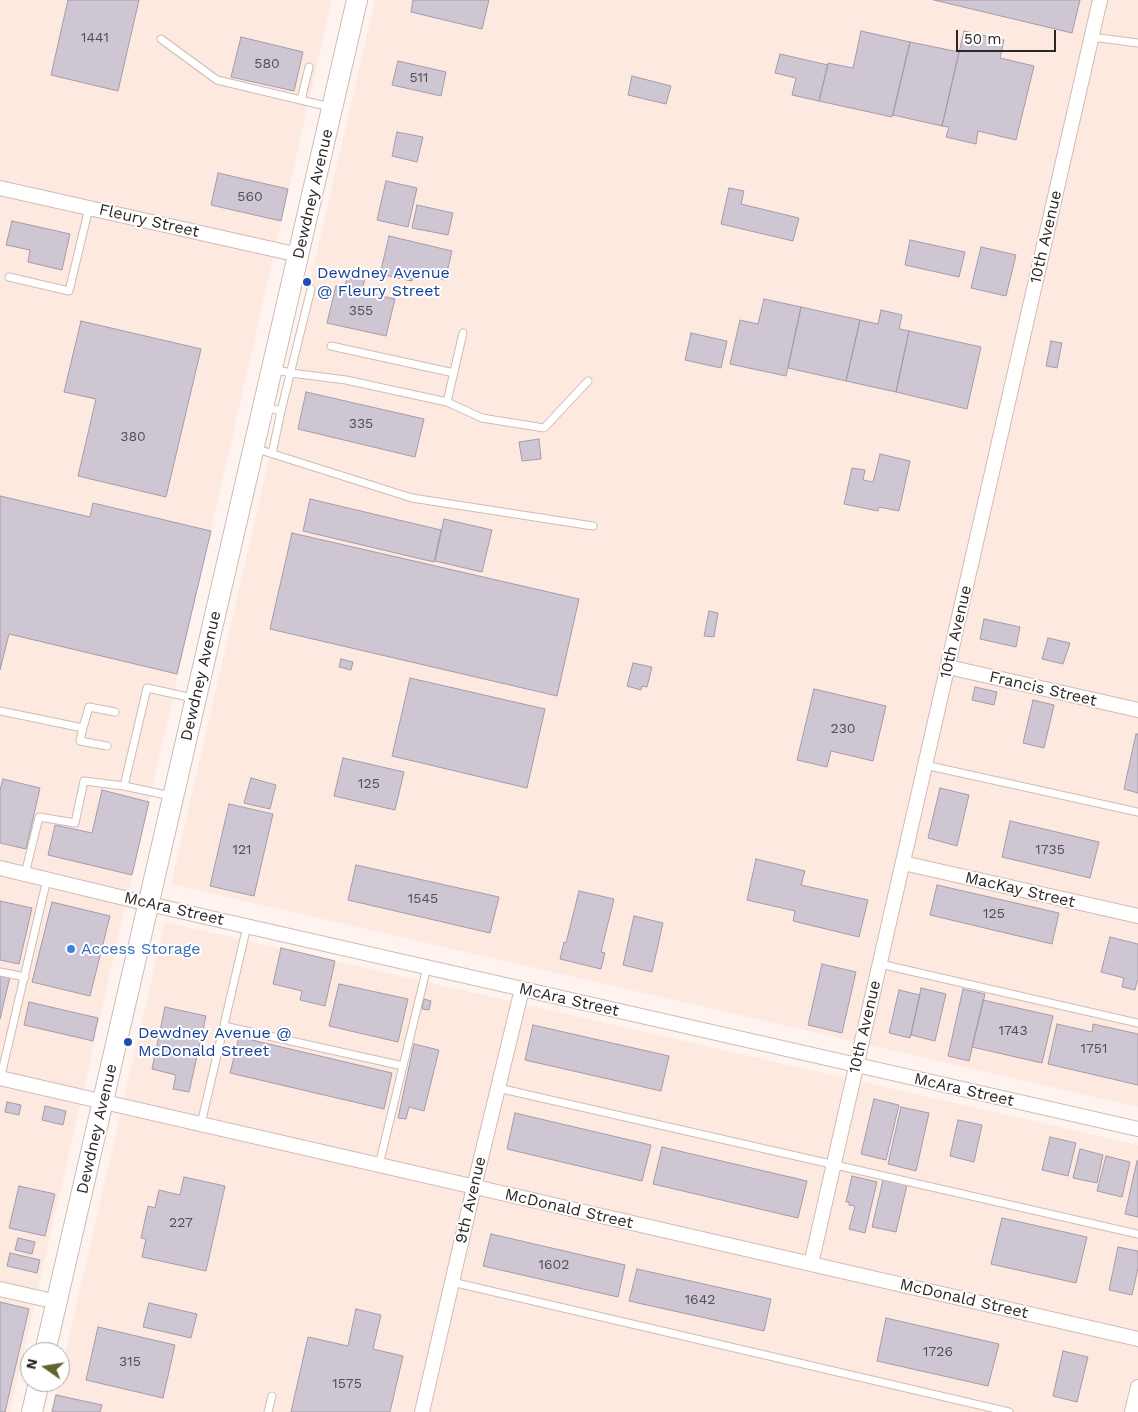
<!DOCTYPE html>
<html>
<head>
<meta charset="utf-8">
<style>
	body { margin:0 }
	#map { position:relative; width:1138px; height:1412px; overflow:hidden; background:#fef3ef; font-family:"Work Sans",sans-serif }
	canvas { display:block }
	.north { position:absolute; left:20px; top:1342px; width:50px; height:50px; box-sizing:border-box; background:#fff; border:1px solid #aba8a7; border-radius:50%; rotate:283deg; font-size:14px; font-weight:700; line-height:20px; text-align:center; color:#2d2624 }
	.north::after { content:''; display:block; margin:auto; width:18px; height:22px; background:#65602c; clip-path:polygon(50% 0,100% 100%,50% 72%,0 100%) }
	.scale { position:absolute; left:956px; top:30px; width:100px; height:22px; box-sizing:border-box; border:2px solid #2d2624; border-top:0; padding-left:6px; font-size:15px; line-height:18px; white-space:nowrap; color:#2d2624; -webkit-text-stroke:4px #fff; paint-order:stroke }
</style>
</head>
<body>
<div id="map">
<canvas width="1138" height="1412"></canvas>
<div class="north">N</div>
<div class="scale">50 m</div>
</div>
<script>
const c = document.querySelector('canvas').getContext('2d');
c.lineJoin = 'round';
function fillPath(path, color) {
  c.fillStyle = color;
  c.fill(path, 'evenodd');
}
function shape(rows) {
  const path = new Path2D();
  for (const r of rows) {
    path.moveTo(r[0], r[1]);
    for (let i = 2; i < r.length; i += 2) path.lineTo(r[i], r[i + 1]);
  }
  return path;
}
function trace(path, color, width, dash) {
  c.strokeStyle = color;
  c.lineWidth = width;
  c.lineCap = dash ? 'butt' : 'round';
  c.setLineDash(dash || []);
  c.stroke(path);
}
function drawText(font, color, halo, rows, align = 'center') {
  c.font = font + ' "Work Sans",sans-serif';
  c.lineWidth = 4;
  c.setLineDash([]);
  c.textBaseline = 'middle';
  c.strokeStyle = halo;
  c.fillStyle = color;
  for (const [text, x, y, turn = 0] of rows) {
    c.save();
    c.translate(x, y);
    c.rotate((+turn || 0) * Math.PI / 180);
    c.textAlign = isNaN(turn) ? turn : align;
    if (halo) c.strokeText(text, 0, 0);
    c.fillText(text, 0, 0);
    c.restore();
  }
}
fillPath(shape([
	[0,0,332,0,10,1412,0,1412],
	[375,0,1138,0,1138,1107,171,884],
	[165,922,1138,1145,1138,1412,51,1412,58,1382,60,1382,60,1375]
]), '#fee9e1');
const building = shape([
	[68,0,139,0,118,91,51,75,68,0],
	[413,0,489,0,482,29,411,12,413,0],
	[934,0,1080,0,1072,33,934,0],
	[861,31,910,42,892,117,819,101,828,63,853,68,861,31],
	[964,31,1004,40,1000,58,1034,66,1016,140,978,131,976,144,946,137,949,127,942,126,964,31],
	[241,37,303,52,294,91,231,77,241,37],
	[910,42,959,52,942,126,893,115,910,42],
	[780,54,828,65,819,101,792,95,796,78,775,73,780,54],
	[398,61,446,72,441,96,392,85,398,61],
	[632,76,671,86,666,104,628,95,632,76],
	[397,132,423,137,417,162,392,156,397,132],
	[218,173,288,189,281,221,211,205,218,173],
	[386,181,417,188,408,227,377,220,386,181],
	[729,188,744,191,741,204,799,218,793,241,721,224,729,188],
	[417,205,453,213,448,235,412,228,417,205],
	[12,221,70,234,62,270,28,262,30,250,6,245,12,221],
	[389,236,452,251,445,280,414,273,412,281,380,274,389,236],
	[910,240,965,252,959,277,905,265,910,240],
	[981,247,1016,255,1006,296,971,288,981,247],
	[348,274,365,278,362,290,345,286,348,274],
	[336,286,395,299,386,336,327,323,336,286],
	[764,299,801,307,786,376,730,364,740,320,758,324,764,299],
	[801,307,860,320,846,381,788,368,801,307],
	[881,310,902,315,899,329,909,331,896,392,846,381,860,320,878,324,881,310],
	[81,321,201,349,166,497,78,476,96,399,64,392,81,321],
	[909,331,981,347,967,409,896,392,909,331],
	[691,333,727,341,721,368,685,360,691,333],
	[1051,341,1062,343,1057,368,1046,366,1051,341],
	[306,392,424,419,415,457,298,429,306,392],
	[539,439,541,459,522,461,519,442,539,439],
	[880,454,910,461,899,511,879,507,878,511,844,504,852,468,865,470,863,480,873,482,880,454],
	[0,496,90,517,93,503,211,531,177,674,9,634,0,670,0,496],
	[310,499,441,530,434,562,303,531,310,499],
	[444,519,492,530,482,572,435,561,444,519],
	[292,533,579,599,557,696,270,629,292,533],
	[709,611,718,613,714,637,704,636,709,611],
	[984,619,1020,627,1016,647,980,639,984,619],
	[1048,638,1070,643,1063,664,1042,659,1048,638],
	[341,659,353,662,351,670,339,667,341,659],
	[633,663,652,667,647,687,642,686,641,690,627,686,633,663],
	[410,678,545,709,527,788,392,756,410,678],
	[975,687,997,692,994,705,972,700,975,687],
	[814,689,886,706,873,761,831,751,827,767,797,760,814,689],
	[1033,700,1054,705,1044,748,1023,743,1033,700],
	[1136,734,1138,734,1138,793,1124,789,1136,734],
	[343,758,404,772,395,810,334,796,343,758],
	[251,778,276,785,270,809,244,803,251,778],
	[3,779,40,788,26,849,0,843,0,790,3,779],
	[940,788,969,795,957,846,928,838,940,788],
	[102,790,149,802,132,875,48,855,55,825,92,833,102,790],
	[229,804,273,814,254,896,210,886,229,804],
	[1010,821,1099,842,1090,878,1002,857,1010,821],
	[756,859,805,871,801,885,868,900,859,937,793,921,795,911,747,900,756,859],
	[356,865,499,897,490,933,348,900,356,865],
	[937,885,1059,913,1052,944,930,915,937,885],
	[579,891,614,899,601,952,605,953,601,969,560,959,564,942,566,943,579,891],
	[0,901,32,908,19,964,0,960,0,901],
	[52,902,110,916,90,996,32,982,52,902],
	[634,916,663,923,652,972,623,965,634,916],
	[1110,937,1138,944,1138,981,1137,981,1135,990,1122,987,1124,978,1101,972,1110,937],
	[281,948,335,961,325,1006,300,1000,302,991,273,984,281,948],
	[822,964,856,972,842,1033,808,1025,822,964],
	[0,975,10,977,0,1019,0,975],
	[339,984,408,999,398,1042,329,1026,339,984],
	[921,988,946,994,935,1041,911,1035,921,988],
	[963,989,985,994,969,1061,948,1056,963,989],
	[899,990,920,995,910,1038,889,1033,899,990],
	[424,999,431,1001,429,1010,422,1009,424,999],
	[983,1000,1053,1016,1042,1063,972,1047,983,1000],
	[29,1002,98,1018,93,1041,24,1025,29,1002],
	[165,1007,206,1016,189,1092,173,1089,176,1075,152,1069,165,1007],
	[1057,1024,1092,1032,1093,1024,1138,1034,1138,1085,1048,1064,1057,1024],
	[533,1025,669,1056,661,1091,525,1060,533,1025],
	[239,1037,392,1073,384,1109,230,1073,239,1037],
	[414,1044,439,1050,424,1111,409,1107,406,1119,398,1118,414,1044],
	[874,1099,899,1105,886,1160,861,1154,874,1099],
	[7,1102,21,1105,19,1115,5,1112,7,1102],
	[45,1106,66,1111,63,1125,42,1120,45,1106],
	[901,1107,929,1113,916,1171,888,1164,901,1107],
	[515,1113,651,1145,642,1181,507,1149,515,1113],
	[958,1120,982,1125,974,1162,950,1156,958,1120],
	[1050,1137,1076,1143,1068,1176,1042,1170,1050,1137],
	[662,1147,807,1181,798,1218,653,1184,662,1147],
	[1080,1149,1103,1155,1097,1183,1073,1178,1080,1149],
	[1106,1156,1130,1162,1122,1197,1097,1191,1106,1156],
	[1137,1161,1138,1161,1138,1217,1125,1214,1137,1161],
	[852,1176,877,1182,865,1233,849,1229,855,1206,849,1205,849,1202,846,1202,852,1176],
	[184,1177,225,1186,206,1271,142,1257,146,1239,141,1238,148,1206,155,1208,159,1190,180,1195,184,1177],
	[883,1180,907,1185,896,1232,872,1227,883,1180],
	[19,1186,55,1194,45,1236,9,1228,19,1186],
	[1002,1218,1087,1237,1076,1283,991,1264,1002,1218],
	[491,1234,625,1265,618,1297,483,1266,491,1234],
	[18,1238,35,1242,32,1254,15,1250,18,1238],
	[1118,1247,1138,1251,1138,1268,1132,1295,1109,1290,1118,1247],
	[10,1253,40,1260,37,1273,7,1266,10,1253],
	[637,1269,771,1299,764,1331,629,1301,637,1269],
	[0,1302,29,1309,5,1412,0,1412,0,1302],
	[149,1303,197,1314,191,1338,143,1327,149,1303],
	[356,1309,381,1315,373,1349,403,1356,390,1412,291,1412,308,1337,348,1346,356,1309],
	[886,1318,999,1344,988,1386,877,1361,886,1318],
	[98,1327,175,1345,163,1398,86,1380,98,1327],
	[1063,1351,1088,1357,1077,1402,1053,1396,1063,1351],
	[56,1395,102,1405,100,1412,52,1412,56,1395]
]);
fillPath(building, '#cfc6d4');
trace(building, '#a59caa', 1);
const lane = shape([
	[1092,37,1138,43],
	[161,39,217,80,330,107],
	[301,100,309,67],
	[9,277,69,291,89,208],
	[331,346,454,373],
	[272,369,291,373,346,380,447,402,463,333],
	[447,402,482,418,544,428,588,381],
	[266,407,281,411,272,454],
	[281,411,311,289],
	[254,448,412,498,593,526],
	[0,711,83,728],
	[107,746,80,741,83,728,89,707,115,712],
	[925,765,1138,812],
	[171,796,124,786,147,688,193,698],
	[25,874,39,817,75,823,84,781,124,786],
	[880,964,1138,1023],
	[0,972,25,977],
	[224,1026,403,1066],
	[0,1080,47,879],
	[498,1088,1138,1234],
	[201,1124,247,926],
	[379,1165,427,967],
	[452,1282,1009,1412],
	[268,1412,272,1396]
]);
const street = shape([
	[0,188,299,255],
	[948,667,1138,710],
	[903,863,1138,916],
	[0,868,149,904,1138,1129],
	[0,1078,1138,1339],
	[811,1264,1100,0],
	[0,1289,57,1302],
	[422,1412,474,1187,522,989],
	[1132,1412,1138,1387]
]);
const secondary = shape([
	[45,1352,357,0],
	[32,1412,39,1382]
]);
trace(lane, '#cebcb5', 9);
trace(street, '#cebcb5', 16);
trace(secondary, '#cebcb5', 22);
trace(lane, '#fff', 7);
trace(street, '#fff', 14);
trace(secondary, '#fff', 20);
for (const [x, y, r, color] of [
	[307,282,5,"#1a4fb4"],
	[71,949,5,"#3f7fe0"],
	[128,1042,5,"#1a4fb4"]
]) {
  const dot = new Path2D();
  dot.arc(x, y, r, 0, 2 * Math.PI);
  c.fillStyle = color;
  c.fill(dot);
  trace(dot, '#fff', 2);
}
drawText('14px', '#564e50', null, [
	["1441",95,38],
	["580",267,64],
	["511",419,78],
	["560",250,197],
	["355",361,311],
	["335",361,424],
	["380",133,437],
	["230",843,729],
	["125",369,784],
	["121",242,850],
	["1735",1050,850],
	["1545",423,899],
	["125",994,914],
	["1743",1013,1031],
	["1751",1094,1049],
	["227",181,1223],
	["1602",554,1265],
	["1642",700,1300],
	["1726",938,1352],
	["315",130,1362],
	["1575",347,1384]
]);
drawText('16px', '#2d2624', '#fff', [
	["Dewdney Avenue",313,194,-77],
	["Fleury Street",149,221,13],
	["10th Avenue",1046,237,-77],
	["10th Avenue",956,632,-77],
	["Dewdney Avenue",201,676,-77],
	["Francis Street",1043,689,13],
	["MacKay Street",1020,890,13],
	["McAra Street",174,909,13],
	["McAra Street",569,1000,13],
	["10th Avenue",865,1027,-77],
	["McAra Street",964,1090,13],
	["Dewdney Avenue",97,1129,-77],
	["9th Avenue",471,1200,-77],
	["McDonald Street",569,1209,13],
	["McDonald Street",964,1299,13]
]);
drawText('16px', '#164399', '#fff', [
	["Dewdney Avenue",317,273],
	["@ Fleury Street",317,291],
	["Dewdney Avenue @",138,1033],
	["McDonald Street",138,1051]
], 'left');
drawText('16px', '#366cbe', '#fff', [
	["Access Storage",81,949]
], 'left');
</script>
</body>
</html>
